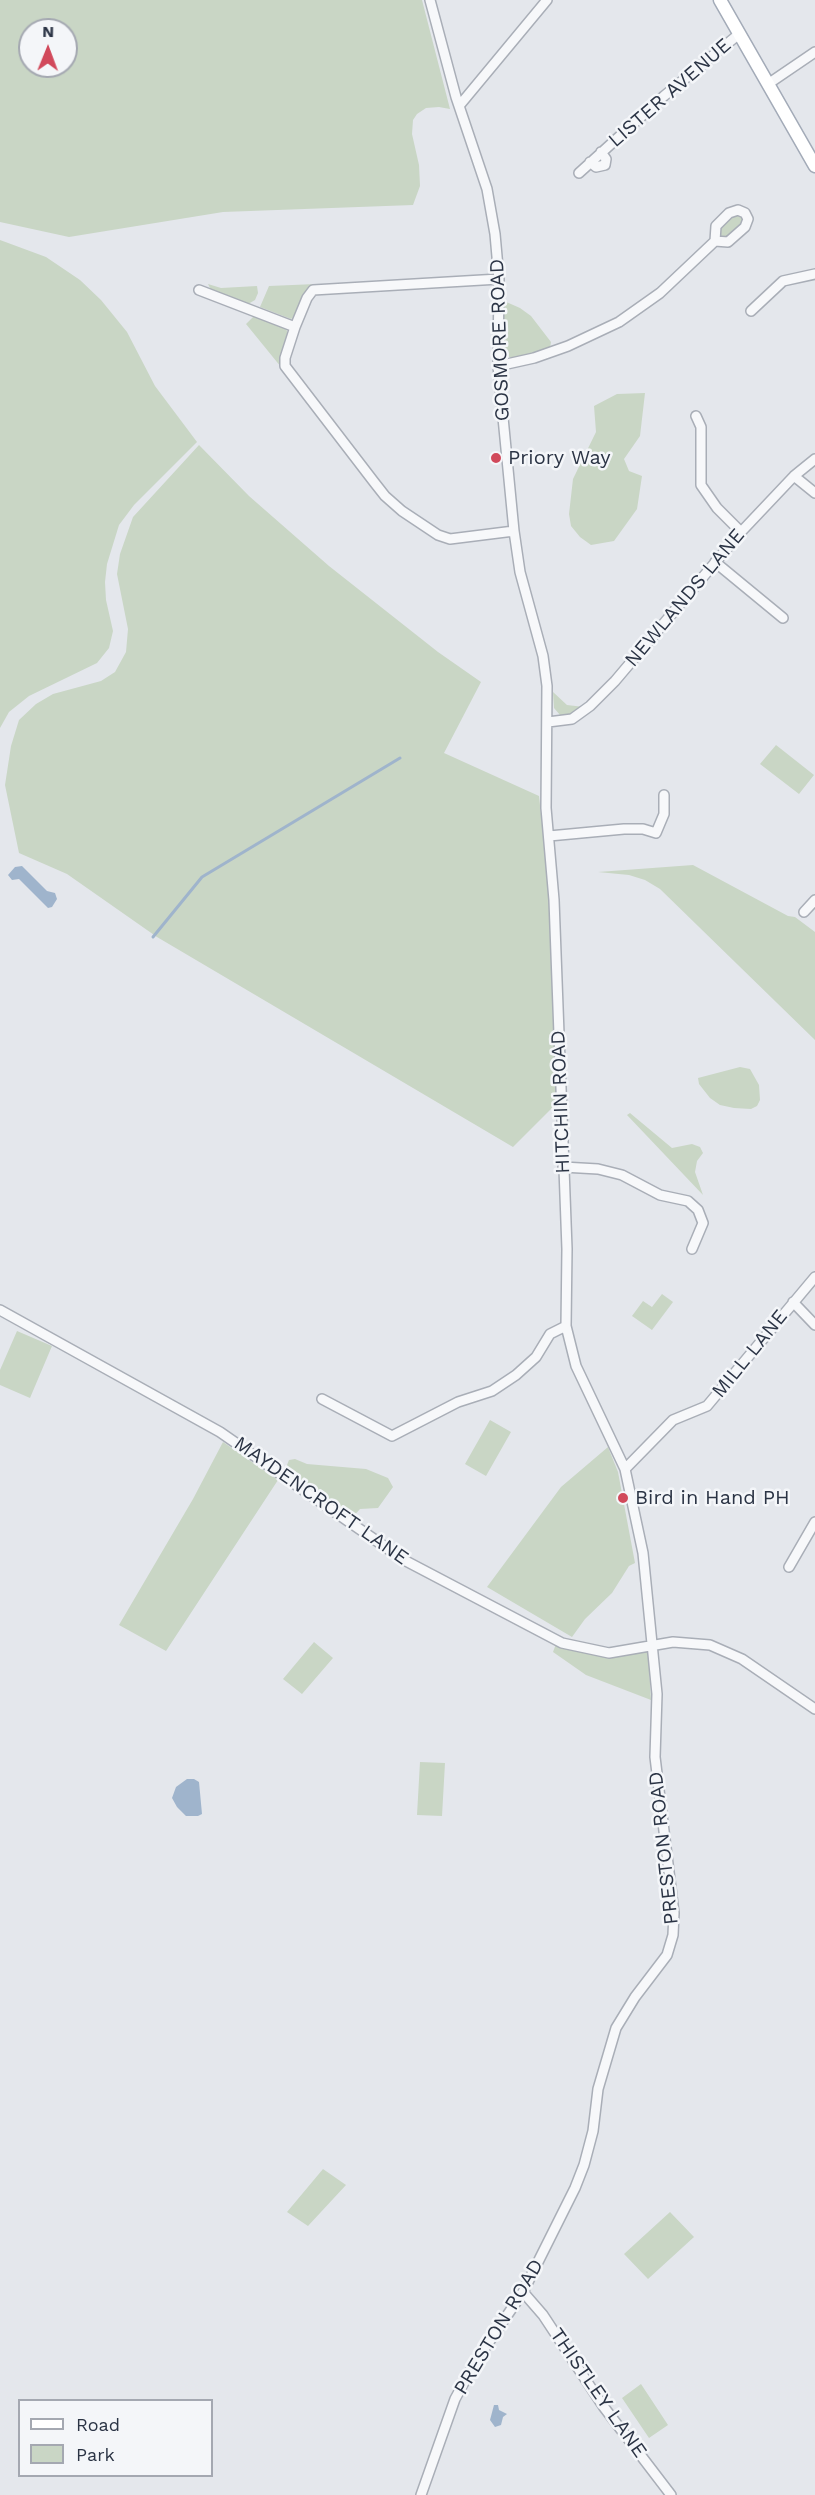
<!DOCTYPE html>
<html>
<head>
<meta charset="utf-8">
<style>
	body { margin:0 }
	#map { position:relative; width:815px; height:2495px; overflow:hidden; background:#e4e7ec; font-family:"Work Sans",sans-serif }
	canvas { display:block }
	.legend { position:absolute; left:18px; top:2399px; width:195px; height:78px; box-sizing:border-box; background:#f4f6f9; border:2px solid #a4a8b1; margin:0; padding:8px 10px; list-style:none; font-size:18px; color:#2b3445 }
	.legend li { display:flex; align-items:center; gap:12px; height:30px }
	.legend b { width:30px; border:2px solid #a4a8b1 }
	.north { position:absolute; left:18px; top:18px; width:60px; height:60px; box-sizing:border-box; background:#f4f6f9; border:2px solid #a4a8b1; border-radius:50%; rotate:1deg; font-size:16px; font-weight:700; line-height:24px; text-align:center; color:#2b3445 }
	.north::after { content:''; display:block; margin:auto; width:21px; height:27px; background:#d1495b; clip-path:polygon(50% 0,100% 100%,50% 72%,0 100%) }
</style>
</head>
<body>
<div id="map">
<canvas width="815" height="2495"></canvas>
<ul class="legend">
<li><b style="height:8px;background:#fff"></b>Road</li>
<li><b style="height:16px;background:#c9d6c5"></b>Park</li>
</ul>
<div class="north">N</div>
</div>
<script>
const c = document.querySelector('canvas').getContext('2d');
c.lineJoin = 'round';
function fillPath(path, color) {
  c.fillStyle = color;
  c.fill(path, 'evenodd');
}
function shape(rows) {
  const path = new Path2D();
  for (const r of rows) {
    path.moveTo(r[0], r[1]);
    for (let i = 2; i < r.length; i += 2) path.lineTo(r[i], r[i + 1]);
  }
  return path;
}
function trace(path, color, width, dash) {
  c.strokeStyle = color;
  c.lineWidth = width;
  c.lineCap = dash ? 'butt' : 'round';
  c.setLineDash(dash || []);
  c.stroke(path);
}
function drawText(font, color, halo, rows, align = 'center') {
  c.font = font + ' "Work Sans",sans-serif';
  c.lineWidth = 5;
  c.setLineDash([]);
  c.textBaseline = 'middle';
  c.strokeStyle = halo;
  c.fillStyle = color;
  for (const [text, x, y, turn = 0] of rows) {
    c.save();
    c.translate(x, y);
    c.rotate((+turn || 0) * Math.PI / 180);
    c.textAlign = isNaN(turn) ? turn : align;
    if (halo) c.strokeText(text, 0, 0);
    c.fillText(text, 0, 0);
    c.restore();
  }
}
fillPath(shape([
	[0,0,422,0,450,109,439,107,426,108,417,114,413,120,412,134,419,165,420,186,413,205,223,212,69,237,0,222],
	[30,30,66,30,66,66,30,66],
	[736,214,742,215,744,222,728,239,720,238,718,230],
	[0,240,46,257,80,280,101,300,127,332,155,386,197,442,134,505,119,525,107,564,105,582,106,600,113,631,109,648,97,663,29,696,9,712,0,728],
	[208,284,221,288,257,286,258,293,255,300,248,304,211,290],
	[316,284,307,290,296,315,291,319,260,307,269,286],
	[504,301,520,308,531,316,551,342,550,348,513,359,504,354,502,349],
	[255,315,285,328,287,331,288,337,281,357,281,367,246,324],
	[645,393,640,436,624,459,629,471,642,476,637,509,614,541,591,545,580,537,571,526,569,514,573,479,596,432,594,406,617,394],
	[199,445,249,496,329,566,438,652,481,682,444,753,539,796,550,895,557,1103,513,1147,157,937,67,874,19,853,5,785,11,746,19,720,36,704,53,694,101,681,115,672,126,652,128,629,117,574,120,554,133,517],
	[553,692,567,705,584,707,571,715,560,715,554,708],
	[776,745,814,775,799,794,760,764],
	[693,865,788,916,795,917,815,932,815,1040,660,889,645,880,629,875,598,872],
	[740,1067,750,1069,759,1085,760,1100,757,1106,751,1109,734,1108,720,1105,710,1098,699,1084,698,1078],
	[630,1113,672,1148,692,1144,700,1147,703,1153,697,1161,695,1172,703,1195,627,1115],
	[662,1294,673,1302,652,1330,632,1316,643,1301,652,1307],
	[17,1331,52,1346,30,1398,0,1385,0,1370],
	[490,1420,511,1432,486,1476,465,1464],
	[223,1442,278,1480,166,1651,119,1625,193,1499],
	[608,1447,618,1472,635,1563,629,1566,612,1593,585,1619,572,1637,487,1587,561,1487],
	[295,1459,307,1464,366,1469,388,1478,393,1487,378,1508,360,1509,351,1519,285,1470,289,1460],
	[314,1642,333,1658,302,1694,283,1679],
	[556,1644,594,1655,648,1649,651,1700,586,1675,553,1652],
	[420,1762,445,1763,442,1816,417,1815],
	[323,2169,346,2185,308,2226,287,2212],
	[670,2212,694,2237,648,2279,624,2254],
	[641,2384,668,2425,649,2438,622,2398]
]), '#c9d6c5');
fillPath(shape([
	[22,866,47,891,55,893,57,899,52,907,48,908,19,879,12,880,8,875,15,867],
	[187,1779,194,1779,199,1782,202,1814,198,1816,186,1816,177,1807,172,1798,176,1787],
	[494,2405,498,2405,499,2410,507,2414,503,2417,501,2425,495,2427,490,2420]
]), '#9fb4cc');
trace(shape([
	[153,937,202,877,400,758]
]), '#9fb4cc', 3);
const minor = shape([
	[768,84,815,52],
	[459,106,547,0],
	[590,162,596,167,605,165,606,159,601,152],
	[579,173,664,96,739,34],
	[499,279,313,290,307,298,295,327,285,358,285,366,374,482,385,496,402,511,438,535,450,539,514,531],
	[199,290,295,327],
	[751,311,783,281,815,274],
	[498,366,534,358,568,346,619,322,660,293,715,241,716,226,729,213,738,210,745,213,748,219,745,227,728,242,715,241],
	[696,416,701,427,701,485,717,508,741,532],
	[794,476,815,493],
	[715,562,783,618],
	[548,722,572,719,590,706,615,681,741,532,794,476,815,459],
	[549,836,624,829,643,829,656,833,664,814,664,795],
	[804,912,815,900],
	[563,1167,598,1169,622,1175,660,1195,688,1201,698,1210,703,1223,692,1249],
	[793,1302,815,1325],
	[0,1310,220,1432,404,1560,562,1643,609,1653,673,1642,710,1645,742,1659,815,1709],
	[322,1399,392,1436,458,1402,492,1391,516,1375,536,1357,550,1334,566,1326],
	[625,1469,673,1420,707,1406,815,1277],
	[789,1567,815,1522],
	[523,2292,543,2315,603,2406,671,2495],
	[421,2495,455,2399,474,2364,523,2292,575,2188,584,2165,593,2131,598,2089,616,2028,635,1997,667,1955,673,1935,674,1913,655,1757,657,1694,643,1553,625,1469,576,1366,566,1326,567,1249,554,900,546,808,547,686,543,656,520,572,514,531,498,366,499,279,495,234,487,189,456,97,430,0]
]);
const major = shape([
	[720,0,815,166]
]);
trace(minor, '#a9aeb7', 12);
trace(major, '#a3abb8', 15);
trace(minor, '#f7f8fa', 9);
trace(major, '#fff', 12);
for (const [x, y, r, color] of [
	[496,458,6,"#d1495b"],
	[623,1498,6,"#d1495b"]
]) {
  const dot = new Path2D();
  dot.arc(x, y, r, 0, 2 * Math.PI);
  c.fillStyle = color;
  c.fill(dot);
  trace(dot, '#f4f6f9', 2);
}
drawText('20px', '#2b3445', '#f4f6f9', [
	["LISTER AVENUE",670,93,-41],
	["GOSMORE ROAD",500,340,-92],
	["NEWLANDS LANE",685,598,-50],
	["HITCHIN ROAD",561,1102,-92],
	["MILL LANE",750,1354,-51],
	["MAYDENCROFT LANE",321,1501,35],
	["PRESTON ROAD",664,1848,-96],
	["PRESTON ROAD",499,2327,-59],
	["THISTLEY LANE",598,2393,55]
]);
drawText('20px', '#2b3445', '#f4f6f9', [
	["Priory Way",508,458],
	["Bird in Hand PH",635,1498]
], 'left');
</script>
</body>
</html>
